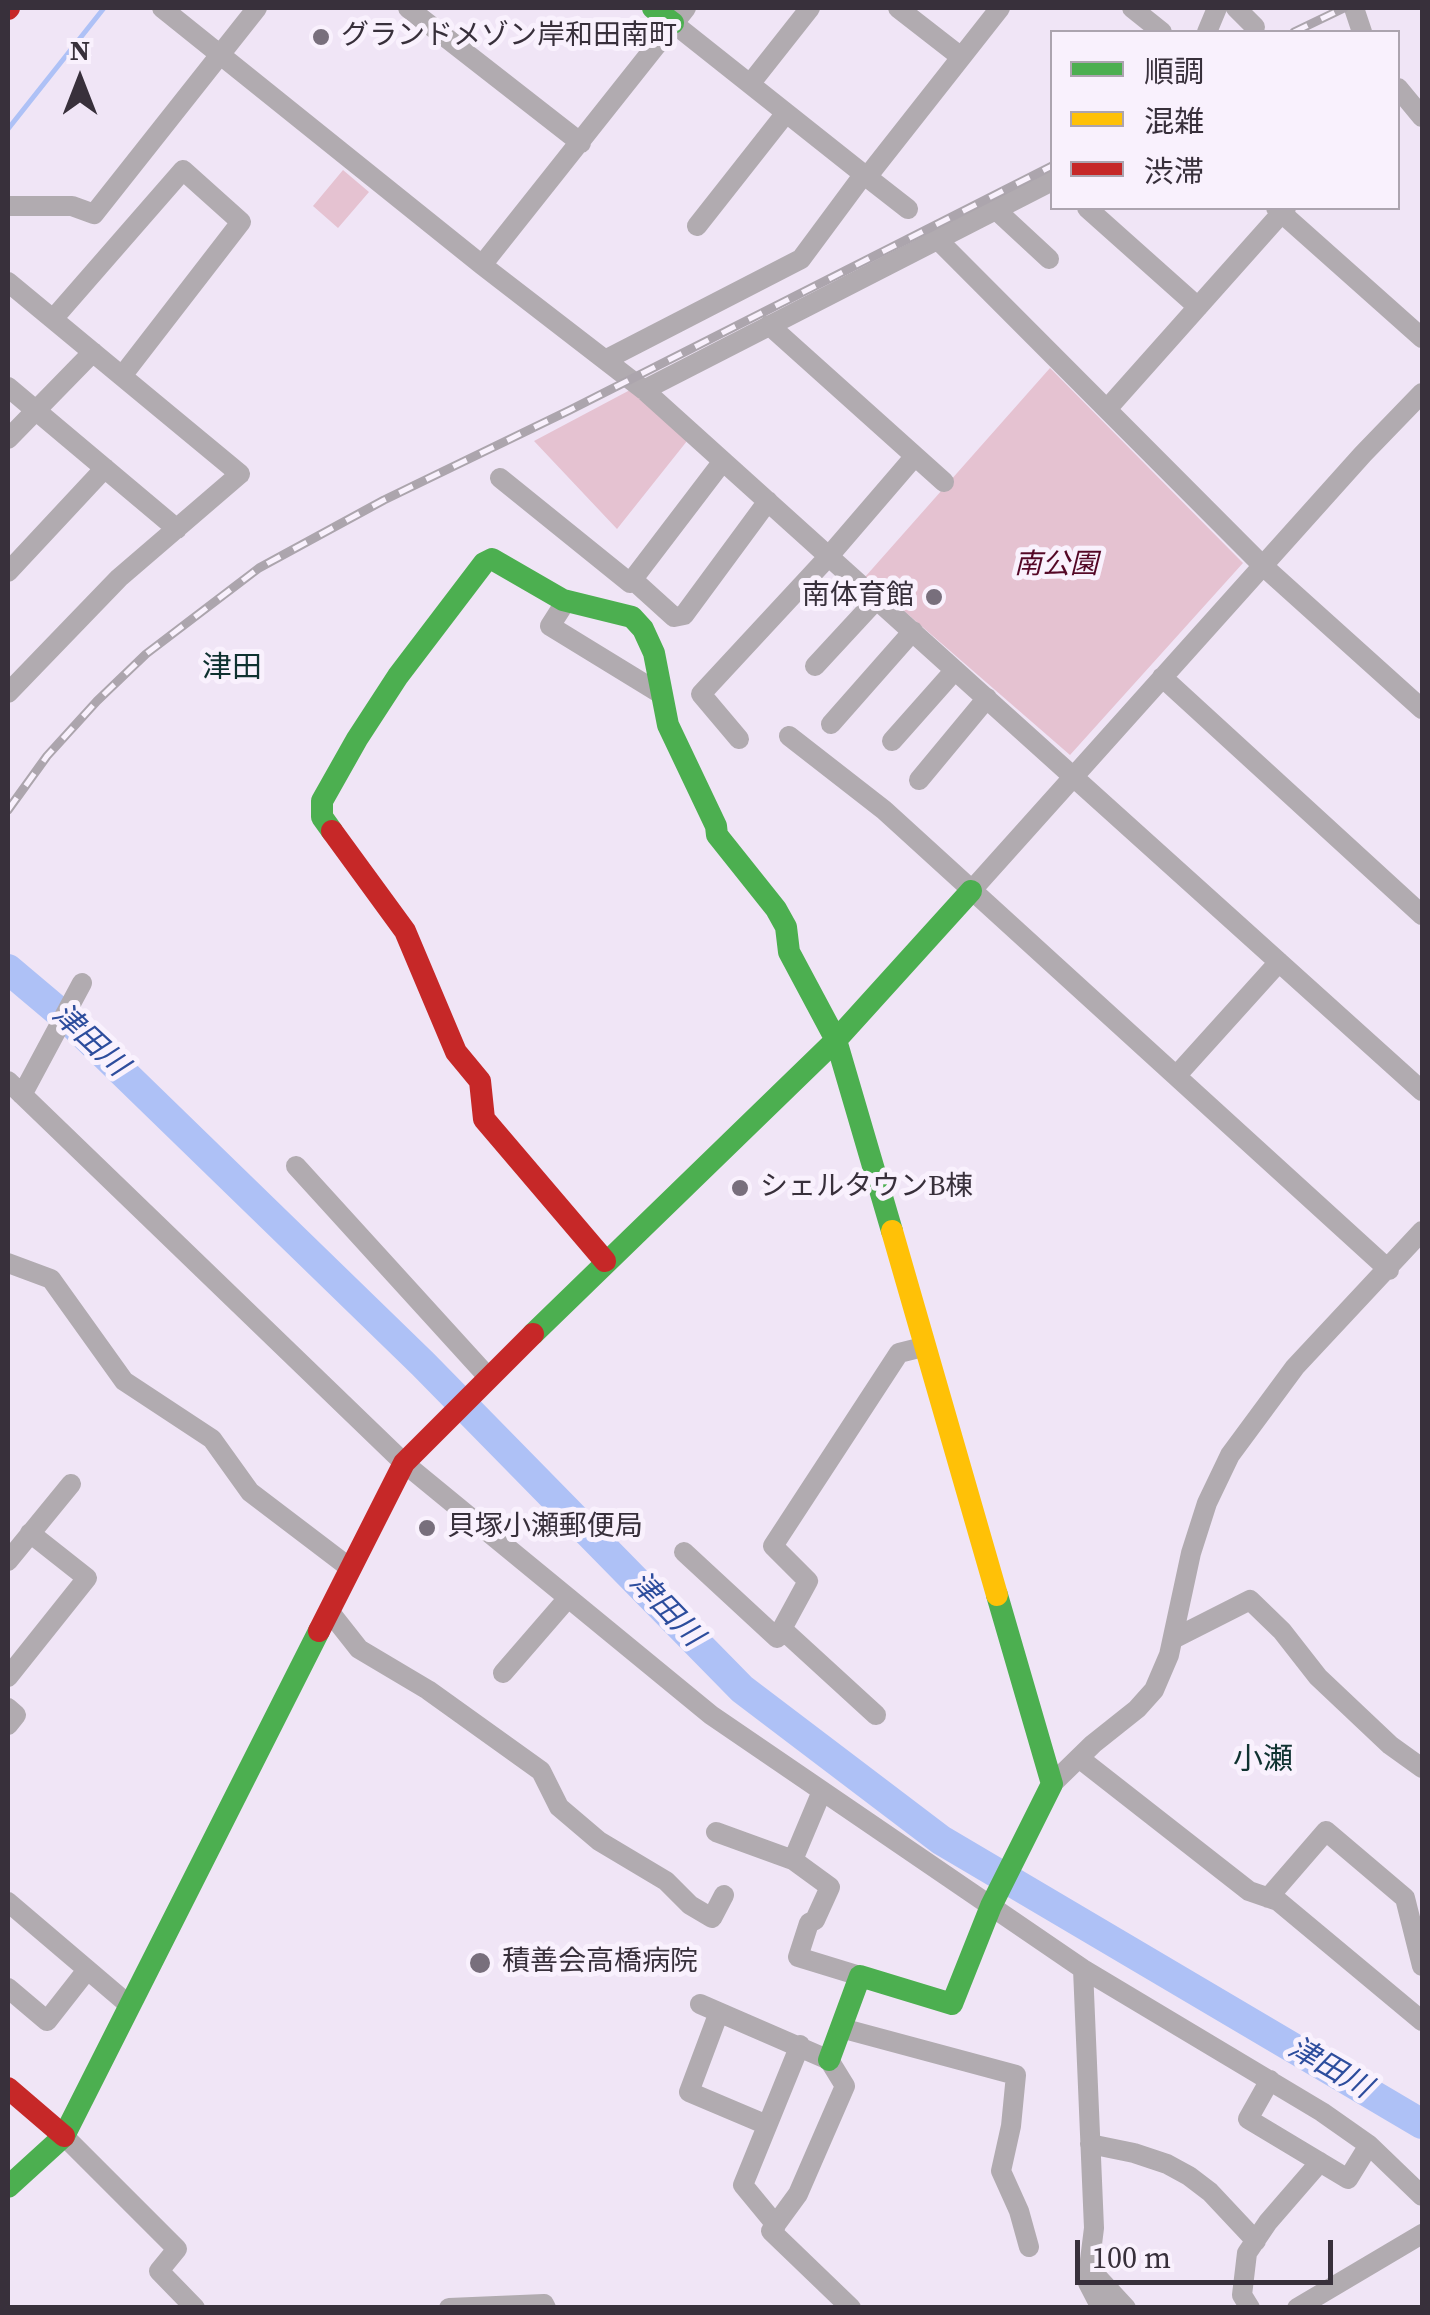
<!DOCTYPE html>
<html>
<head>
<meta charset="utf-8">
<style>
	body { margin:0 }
	#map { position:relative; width:1430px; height:2315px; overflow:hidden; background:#f0e5f6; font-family:"Source Serif 4","Noto Sans JP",serif }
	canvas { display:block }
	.frame { position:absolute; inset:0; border:10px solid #38303b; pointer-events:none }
	.legend { position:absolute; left:1050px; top:30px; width:350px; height:180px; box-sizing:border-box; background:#f9f1fd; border:2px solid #aca4af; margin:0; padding:12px 18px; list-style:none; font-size:30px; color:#38303b }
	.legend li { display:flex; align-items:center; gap:20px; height:50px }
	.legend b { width:50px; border:2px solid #aca4af }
	.north { position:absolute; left:30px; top:30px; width:100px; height:100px; -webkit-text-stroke:8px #f9f1fd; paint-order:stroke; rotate:0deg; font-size:28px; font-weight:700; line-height:40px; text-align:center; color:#38303b }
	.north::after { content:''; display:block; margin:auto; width:35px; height:45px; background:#38303b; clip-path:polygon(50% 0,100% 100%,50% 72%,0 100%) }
	.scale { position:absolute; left:1075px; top:2240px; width:258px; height:45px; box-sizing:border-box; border:5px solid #38303b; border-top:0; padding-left:12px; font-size:30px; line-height:35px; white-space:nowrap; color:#38303b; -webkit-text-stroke:8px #f9f1fd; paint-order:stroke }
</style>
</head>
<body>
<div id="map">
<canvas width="1430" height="2315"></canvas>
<div class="frame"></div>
<ul class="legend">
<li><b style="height:12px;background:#4caf50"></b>順調</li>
<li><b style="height:12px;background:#ffc107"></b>混雑</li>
<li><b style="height:12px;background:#c62828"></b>渋滞</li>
</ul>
<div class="north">N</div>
<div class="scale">100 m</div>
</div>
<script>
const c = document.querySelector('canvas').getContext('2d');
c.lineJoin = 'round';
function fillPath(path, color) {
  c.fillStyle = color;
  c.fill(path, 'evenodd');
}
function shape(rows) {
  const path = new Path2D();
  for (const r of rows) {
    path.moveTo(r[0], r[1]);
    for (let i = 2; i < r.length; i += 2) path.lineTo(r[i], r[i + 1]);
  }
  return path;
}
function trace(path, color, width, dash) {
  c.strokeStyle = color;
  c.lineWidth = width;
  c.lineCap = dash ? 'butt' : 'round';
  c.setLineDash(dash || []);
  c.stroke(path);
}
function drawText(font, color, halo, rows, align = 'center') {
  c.font = font + ' "Source Serif 4","Noto Sans JP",serif';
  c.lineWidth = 10;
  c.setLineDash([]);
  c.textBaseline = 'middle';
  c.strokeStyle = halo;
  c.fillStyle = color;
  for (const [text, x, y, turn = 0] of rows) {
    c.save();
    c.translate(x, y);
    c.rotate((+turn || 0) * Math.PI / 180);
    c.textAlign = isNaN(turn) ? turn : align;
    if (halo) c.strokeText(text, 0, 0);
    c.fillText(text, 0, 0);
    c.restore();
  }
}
fillPath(shape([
	[343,170,369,192,338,228,313,206],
	[1050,368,1243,563,1070,755,865,577],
	[630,390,687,441,617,529,534,441]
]), '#e5c2d1');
trace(shape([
	[8,129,104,8]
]), '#aec1f6', 5);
trace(shape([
	[8,969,72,1023,423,1364,742,1689,941,1840,1422,2124]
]), '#aec1f6', 30);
trace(shape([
	[162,8,482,265,644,390,1422,1091],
	[408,8,581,143],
	[898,8,961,57],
	[1132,8,1162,32],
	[1236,8,1255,27],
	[1354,8,1362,32],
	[673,23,867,177,1000,8],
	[1207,32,1217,8],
	[750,84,810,8],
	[1398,88,1422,117],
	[867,177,908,209],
	[8,206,72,206,94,214,257,8],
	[1087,208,1198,307],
	[1276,208,1422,338],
	[995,209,1049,259],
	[697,226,786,113],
	[936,238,1262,565,1422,709],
	[482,265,686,8],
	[8,282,240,474,119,578,8,693],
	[53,319,183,170,241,222,122,376],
	[769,325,944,482],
	[605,360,801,259,864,174],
	[8,387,177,529],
	[644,390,1052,181],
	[1107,409,1286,208],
	[8,439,93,352],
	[500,478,630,583,723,461],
	[8,572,105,468],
	[632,579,674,617,684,615,768,501],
	[566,601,550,626,661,694],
	[815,666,877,599],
	[1162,677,1422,915],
	[831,724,913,631],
	[789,736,884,810,1389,1270],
	[739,739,701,694,829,556,915,456],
	[892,741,955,670],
	[919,780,987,698],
	[971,891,1363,454,1422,393],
	[1177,1075,1279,962],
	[8,1081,404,1463,711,1715,1083,1969,1322,2112,1369,2145,1422,2196],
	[22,1095,82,983],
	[296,1166,489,1378],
	[8,1263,51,1279,124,1381,212,1439,250,1492,350,1568],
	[684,1552,777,1638,808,1581,773,1546,899,1353,923,1347],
	[8,1561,71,1484],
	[329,1611,359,1649,428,1690,541,1771,559,1807,599,1841,666,1881,690,1905,712,1918,724,1895],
	[782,1629,876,1715],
	[1173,1639,1250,1600,1282,1631,1318,1677,1390,1745,1422,1768],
	[503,1673,568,1598],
	[8,1677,87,1578,30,1533],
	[8,1708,16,1715,8,1725],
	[1079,1758,1249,1891,1278,1901,1422,2021],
	[1052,1784,1093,1744,1137,1709,1154,1690,1169,1655,1191,1553,1207,1503,1230,1455,1295,1367,1422,1231],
	[716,1832,793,1860,830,1887,815,1920,809,1923,798,1957,860,1976],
	[793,1860,822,1791],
	[1268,1898,1326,1831,1405,1898,1422,1966],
	[8,1902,129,2005],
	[1083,1969,1094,2228,1089,2268,1126,2308],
	[8,1988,47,2021,87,1970],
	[700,2004,829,2060,845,2086,798,2194,771,2231,851,2308],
	[719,2012,689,2092,767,2125],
	[841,2028,1016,2075,1011,2126,1001,2171,1019,2211,1029,2247],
	[1270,2080,1248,2119,1348,2179,1369,2145],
	[64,2136,177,2249,159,2271,195,2308],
	[1090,2144,1134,2153,1167,2164,1189,2176,1210,2192,1256,2241],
	[776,2225,743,2185,800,2045],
	[1089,2268,1088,2283,1101,2308],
	[449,2308,544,2304,546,2308],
	[1250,2308,1242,2295,1247,2253,1268,2222,1320,2162],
	[1297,2308,1422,2234]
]), '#b1abb0', 20);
trace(shape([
	[653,8,673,23],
	[332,831,322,817,322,801,357,739,398,676,484,563,492,559,563,600,632,617,643,629,654,653,668,725,716,826,717,835,776,909,786,927,789,952,836,1040,892,1231],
	[533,1334,836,1040,971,891],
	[829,2060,860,1976,952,2004,991,1906,1052,1784,997,1595],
	[8,2187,64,2136,319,1631]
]), '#4caf50', 22);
trace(shape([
	[892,1231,997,1595]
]), '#ffc107', 22);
trace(shape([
	[8,9,9,8],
	[332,831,405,931,456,1052,480,1081,484,1119,605,1261],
	[319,1631,404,1463,533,1334],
	[8,2088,64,2136]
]), '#c62828', 22);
const rail = shape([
	[1294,32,1344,8],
	[8,810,47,756,97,701,146,654,259,568,384,500,570,410,1052,166]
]);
trace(rail, '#aca5ad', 9);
trace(rail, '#f9f1fd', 5, [15]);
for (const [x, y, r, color] of [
	[321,37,10,"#786f7c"],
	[934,597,10,"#786f7c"],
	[740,1188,10,"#786f7c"],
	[427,1528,10,"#786f7c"],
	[480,1963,12,"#786f7c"]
]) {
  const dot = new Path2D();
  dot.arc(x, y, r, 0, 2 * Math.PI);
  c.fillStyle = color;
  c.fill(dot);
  trace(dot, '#f9f1fd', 4);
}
drawText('28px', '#38303b', '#f9f1fd', [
	["グランドメゾン岸和田南町",341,37],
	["南体育館",914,597,"right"],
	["シェルタウンB棟",760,1188],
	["貝塚小瀬郵便局",447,1528],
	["積善会高橋病院",502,1963]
], 'left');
drawText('italic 28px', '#540726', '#f9f1fd', [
	["南公園",1056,566]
]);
drawText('30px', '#0f3230', '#f9f1fd', [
	["津田",232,669],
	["小瀬",1263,1761]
]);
drawText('italic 30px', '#2d4d9d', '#f9f1fd', [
	["津田川",89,1041,43],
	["津田川",665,1610,46],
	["津田川",1329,2069,30]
]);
</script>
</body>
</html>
